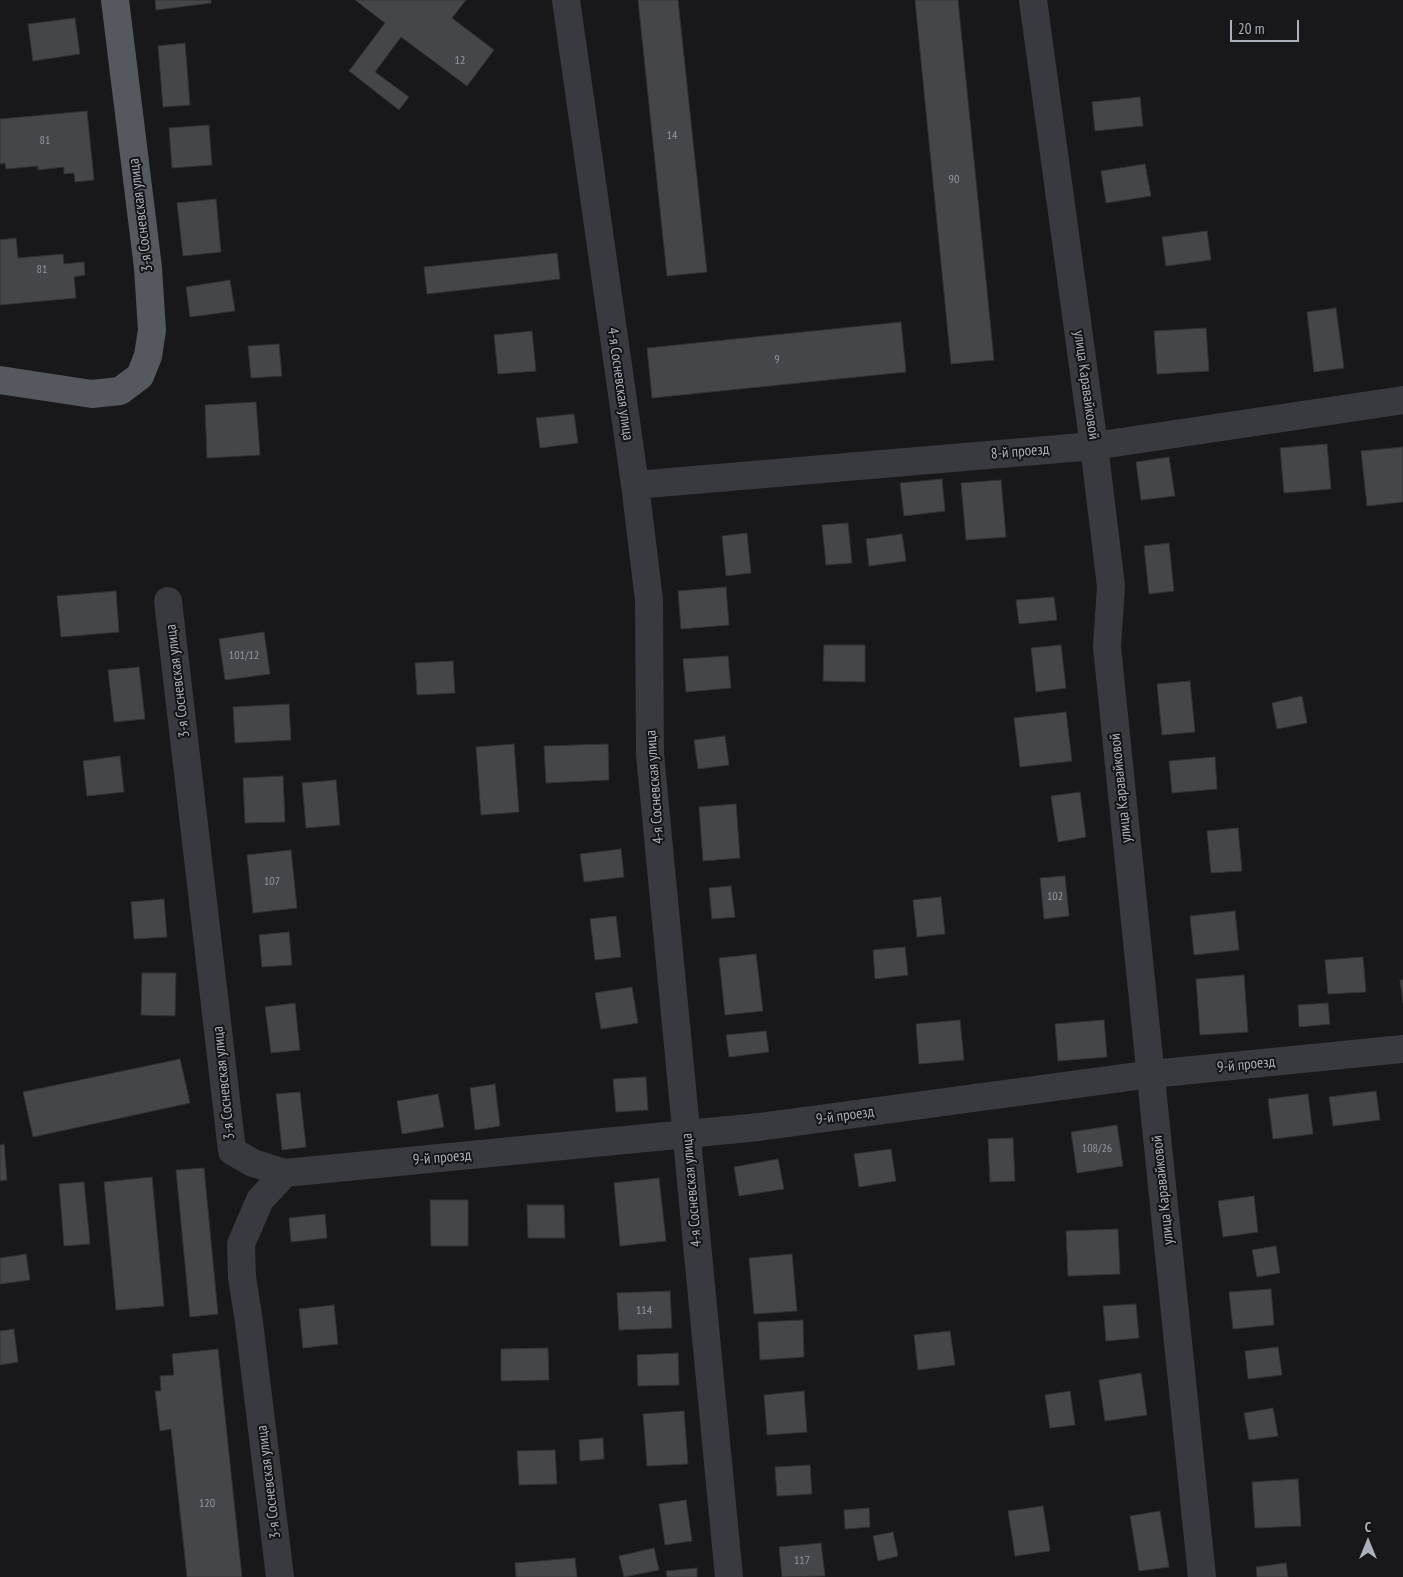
<!DOCTYPE html>
<html>
<head>
<meta charset="utf-8">
<style>
	body { margin:0 }
	#map { position:relative; width:1403px; height:1577px; overflow:hidden; background:#18181a; font-family:"PT Sans Narrow",sans-serif }
	canvas { display:block }
	.north { position:absolute; left:1343px; top:1517px; width:50px; height:50px; -webkit-text-stroke:4px #131315; paint-order:stroke; rotate:0deg; font-size:14px; font-weight:700; line-height:20px; text-align:center; color:#abb0ba }
	.north::after { content:''; display:block; margin:auto; width:18px; height:22px; background:#abb0ba; clip-path:polygon(50% 0,100% 100%,50% 72%,0 100%) }
	.scale { position:absolute; left:1230px; top:20px; width:69px; height:22px; box-sizing:border-box; border:2px solid #abb0ba; border-top:0; padding-left:6px; font-size:15px; line-height:18px; white-space:nowrap; color:#abb0ba; -webkit-text-stroke:4px #131315; paint-order:stroke }
</style>
</head>
<body>
<div id="map">
<canvas width="1403" height="1577"></canvas>
<div class="north">С</div>
<div class="scale">20 m</div>
</div>
<script>
const c = document.querySelector('canvas').getContext('2d');
c.lineJoin = 'round';
function fillPath(path, color) {
  c.fillStyle = color;
  c.fill(path, 'evenodd');
}
function shape(rows) {
  const path = new Path2D();
  for (const r of rows) {
    path.moveTo(r[0], r[1]);
    for (let i = 2; i < r.length; i += 2) path.lineTo(r[i], r[i + 1]);
  }
  return path;
}
function trace(path, color, width, dash) {
  c.strokeStyle = color;
  c.lineWidth = width;
  c.lineCap = dash ? 'butt' : 'round';
  c.setLineDash(dash || []);
  c.stroke(path);
}
function drawText(font, color, halo, rows, align = 'center') {
  c.font = font + ' "PT Sans Narrow",sans-serif';
  c.lineWidth = 4;
  c.setLineDash([]);
  c.textBaseline = 'middle';
  c.strokeStyle = halo;
  c.fillStyle = color;
  for (const [text, x, y, turn = 0] of rows) {
    c.save();
    c.translate(x, y);
    c.rotate((+turn || 0) * Math.PI / 180);
    c.textAlign = isNaN(turn) ? turn : align;
    if (halo) c.strokeText(text, 0, 0);
    c.fillText(text, 0, 0);
    c.restore();
  }
}
const building = shape([
	[155,0,211,0,211,3,156,10,155,0],
	[355,0,466,0,452,18,494,50,467,86,401,37,375,72,409,97,399,110,349,71,385,23,355,0],
	[638,0,678,0,707,272,667,276,638,0],
	[915,0,958,0,994,360,951,364,915,0],
	[75,18,80,54,33,61,28,24,75,18],
	[185,43,190,105,163,107,158,46,185,43],
	[1140,97,1143,126,1095,131,1092,102,1140,97],
	[87,111,94,180,75,182,74,173,64,174,64,167,38,170,38,166,6,169,5,163,0,164,0,119,87,111],
	[209,125,212,165,172,168,169,128,209,125],
	[1145,164,1151,196,1106,203,1101,171,1145,164],
	[216,199,221,252,183,256,177,203,216,199],
	[1207,231,1211,260,1166,266,1162,237,1207,231],
	[16,238,18,258,63,254,64,264,84,262,85,275,74,277,76,298,0,305,0,240,16,238],
	[557,253,560,279,427,294,424,267,557,253],
	[230,280,235,311,190,317,186,287,230,280],
	[1336,308,1344,368,1314,372,1307,312,1336,308],
	[901,322,906,372,652,398,647,348,901,322],
	[1206,328,1209,371,1157,374,1154,331,1206,328],
	[532,331,536,371,498,374,494,335,532,331],
	[279,344,282,376,251,378,248,346,279,344],
	[256,402,260,455,207,458,205,405,256,402],
	[574,414,578,443,540,448,536,418,574,414],
	[1327,444,1331,489,1284,493,1280,448,1327,444],
	[1403,447,1403,502,1367,506,1361,451,1403,447],
	[1169,457,1175,496,1141,500,1136,462,1169,457],
	[942,479,945,511,904,516,900,483,942,479],
	[1001,480,1006,537,966,540,961,483,1001,480],
	[848,523,852,563,826,565,822,525,848,523],
	[747,533,751,573,726,576,722,536,747,533],
	[902,534,906,561,869,566,866,539,902,534],
	[1169,543,1174,591,1149,594,1144,546,1169,543],
	[726,587,729,625,681,629,678,591,726,587],
	[116,591,119,632,61,637,57,596,116,591],
	[1054,597,1057,620,1019,624,1016,600,1054,597],
	[264,632,270,674,225,680,219,639,264,632],
	[824,645,865,645,865,682,823,681,824,645],
	[1061,645,1066,688,1036,692,1031,648,1061,645],
	[728,656,731,688,686,692,683,659,728,656],
	[453,661,455,693,417,695,415,663,453,661],
	[139,667,145,719,114,722,108,670,139,667],
	[1190,681,1195,732,1162,735,1157,684,1190,681],
	[1302,696,1307,723,1277,729,1272,703,1302,696],
	[289,704,291,740,235,743,233,707,289,704],
	[1066,712,1072,761,1020,767,1014,718,1066,712],
	[725,736,729,765,698,769,694,740,725,736],
	[514,744,519,812,481,815,476,747,514,744],
	[608,744,609,780,546,783,544,746,608,744],
	[120,756,124,792,87,796,83,761,120,756],
	[1215,757,1217,789,1172,793,1169,761,1215,757],
	[283,776,285,822,245,823,243,778,283,776],
	[336,780,340,825,306,828,302,783,336,780],
	[1080,792,1086,837,1058,842,1051,796,1080,792],
	[736,804,740,858,703,861,699,807,736,804],
	[1238,828,1242,871,1211,873,1207,831,1238,828],
	[621,849,624,877,584,882,580,854,621,849],
	[291,850,297,908,253,913,247,855,291,850],
	[1065,876,1069,916,1044,919,1040,878,1065,876],
	[731,886,735,917,712,919,709,888,731,886],
	[941,897,945,934,917,937,913,900,941,897],
	[164,899,167,937,134,939,131,902,164,899],
	[1235,911,1239,950,1194,955,1190,916,1235,911],
	[616,916,621,957,595,960,590,919,616,916],
	[289,932,292,965,262,967,259,935,289,932],
	[905,947,908,975,875,979,873,950,905,947],
	[756,954,763,1011,725,1015,719,958,756,954],
	[1363,957,1366,992,1328,994,1325,960,1363,957],
	[142,973,176,973,175,1016,141,1015,142,973],
	[1244,975,1248,1032,1200,1035,1196,979,1244,975],
	[1400,980,1403,980,1403,1003,1400,980],
	[632,987,638,1023,601,1029,595,993,632,987],
	[295,1003,300,1050,271,1053,265,1007,295,1003],
	[1328,1003,1330,1024,1299,1027,1298,1005,1328,1003],
	[960,1020,964,1060,919,1064,916,1024,960,1020],
	[1104,1020,1107,1057,1058,1061,1055,1024,1104,1020],
	[766,1031,769,1052,729,1057,726,1035,766,1031],
	[180,1059,190,1103,33,1137,23,1092,180,1059],
	[646,1077,648,1110,616,1112,613,1079,646,1077],
	[495,1084,500,1126,475,1130,470,1088,495,1084],
	[1376,1091,1380,1120,1333,1126,1329,1097,1376,1091],
	[300,1092,306,1147,282,1150,276,1094,300,1092],
	[438,1094,444,1127,402,1134,397,1101,438,1094],
	[1308,1094,1313,1134,1273,1139,1268,1099,1308,1094],
	[1117,1125,1123,1166,1077,1173,1071,1132,1117,1125],
	[1013,1138,1015,1181,990,1182,988,1139,1013,1138],
	[4,1144,7,1180,0,1181,0,1145,4,1144],
	[891,1149,896,1181,859,1187,854,1154,891,1149],
	[778,1159,784,1189,739,1196,734,1167,778,1159],
	[204,1168,218,1314,190,1317,176,1170,204,1168],
	[152,1177,164,1306,116,1310,104,1182,152,1177],
	[659,1178,666,1241,620,1246,614,1183,659,1178],
	[84,1182,90,1244,64,1246,59,1184,84,1182],
	[1254,1196,1258,1232,1223,1237,1218,1201,1254,1196],
	[430,1200,468,1200,468,1246,431,1246,430,1200],
	[527,1205,564,1205,565,1238,528,1238,527,1205],
	[325,1214,327,1238,291,1242,289,1218,325,1214],
	[1118,1229,1120,1274,1068,1276,1066,1231,1118,1229],
	[1276,1246,1280,1273,1257,1277,1252,1250,1276,1246],
	[26,1254,30,1280,0,1284,0,1258,26,1254],
	[792,1254,797,1311,754,1314,749,1258,792,1254],
	[1271,1289,1274,1325,1233,1329,1229,1292,1271,1289],
	[670,1291,672,1328,619,1330,617,1293,670,1291],
	[1136,1304,1139,1338,1106,1341,1103,1306,1136,1304],
	[334,1305,338,1344,303,1348,299,1309,334,1305],
	[803,1320,804,1357,760,1360,758,1322,803,1320],
	[14,1329,18,1362,0,1365,0,1331,14,1329],
	[950,1331,955,1365,918,1370,914,1335,950,1331],
	[1278,1347,1282,1375,1248,1379,1245,1351,1278,1347],
	[548,1348,549,1380,501,1381,501,1349,548,1348],
	[218,1349,242,1577,187,1577,171,1429,160,1431,155,1391,161,1391,160,1376,174,1375,172,1354,218,1349],
	[678,1353,679,1385,638,1386,637,1355,678,1353],
	[1141,1373,1147,1415,1105,1421,1099,1380,1141,1373],
	[804,1391,807,1432,767,1435,764,1395,804,1391],
	[1070,1391,1075,1425,1050,1428,1045,1395,1070,1391],
	[1273,1408,1278,1436,1249,1440,1244,1413,1273,1408],
	[684,1411,688,1464,647,1466,643,1414,684,1411],
	[603,1438,604,1459,580,1461,579,1440,603,1438],
	[555,1450,557,1484,519,1485,517,1451,555,1450],
	[810,1465,812,1494,777,1496,775,1467,810,1465],
	[1298,1479,1301,1526,1255,1528,1252,1482,1298,1479],
	[686,1500,692,1541,665,1545,659,1504,686,1500],
	[1043,1506,1050,1551,1015,1556,1008,1511,1043,1506],
	[869,1508,870,1527,845,1529,844,1510,869,1508],
	[1160,1511,1169,1567,1139,1571,1130,1516,1160,1511],
	[893,1532,898,1556,878,1561,873,1536,893,1532],
	[821,1543,825,1576,782,1577,779,1547,821,1543],
	[654,1548,659,1570,624,1577,619,1556,654,1548],
	[575,1558,577,1577,516,1577,515,1563,575,1558],
	[1286,1563,1288,1577,1257,1577,1256,1567,1286,1563],
	[697,1568,697,1577,667,1577,666,1571,697,1568]
]);
fillPath(building, '#45464a');
trace(building, '#323236', 1);
trace(shape([
	[566,0,635,485,649,600,650,754,729,1577],
	[1033,0,1094,446,1111,586,1107,647,1202,1577],
	[635,485,1094,446,1403,400],
	[168,601,232,1151,253,1163,285,1173,260,1200,241,1244,242,1277,249,1322,280,1577],
	[285,1173,759,1127,1152,1074,1403,1049]
]), '#393a3f', 28);
trace(shape([
	[0,380,92,394,120,391,140,376,148,356,152,330,148,268,115,0]
]), '#55585e', 28);
drawText('12px', '#92969e', null, [
	["12",460,61],
	["14",672,136],
	["81",45,141],
	["90",954,180],
	["81",42,270],
	["9",777,360],
	["101/12",244,656],
	["107",272,882],
	["102",1055,897],
	["108/26",1097,1149],
	["114",644,1311],
	["120",207,1504],
	["117",802,1561]
]);
drawText('15px', '#abb0ba', '#131315', [
	["3-я Сосневская улица",141,215,-97],
	["4-я Сосневская улица",620,384,82],
	["улица Каравайковой",1086,385,82],
	["8-й проезд",1020,452,-5],
	["3-я Сосневская улица",178,681,-97],
	["4-я Сосневская улица",655,787,-94],
	["улица Каравайковой",1121,788,-96],
	["9-й проезд",1246,1065,-6],
	["3-я Сосневская улица",224,1083,-96],
	["9-й проезд",845,1116,-8],
	["9-й проезд",442,1158,-5],
	["4-я Сосневская улица",692,1190,-95],
	["улица Каравайковой",1163,1190,-96],
	["3-я Сосневская улица",269,1482,-97]
]);
</script>
</body>
</html>
